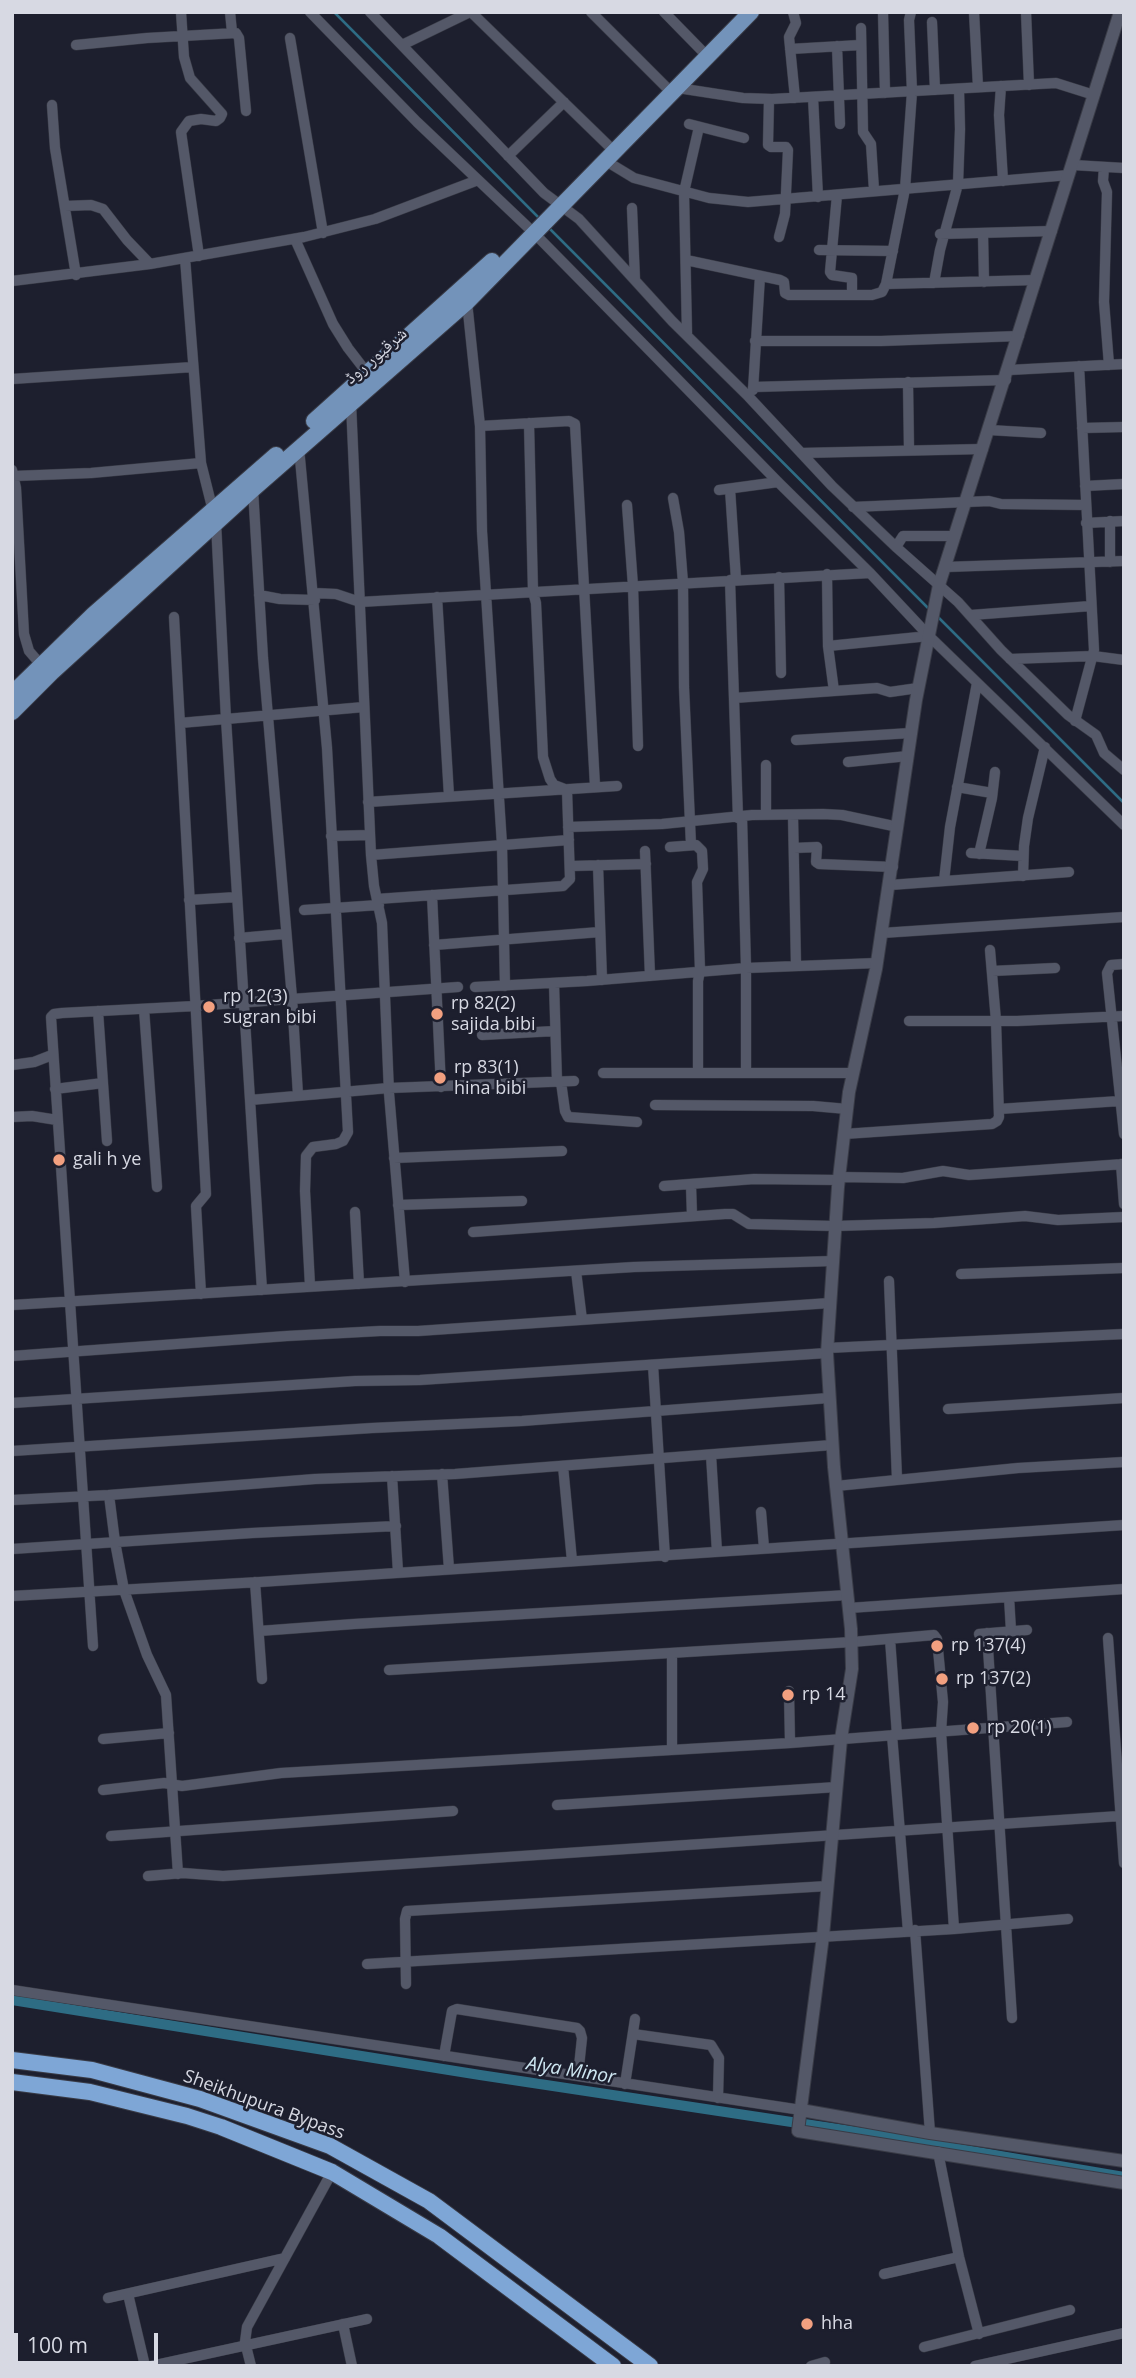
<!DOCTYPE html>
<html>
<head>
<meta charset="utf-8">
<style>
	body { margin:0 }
	#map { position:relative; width:1136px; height:2378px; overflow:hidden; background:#1d1f2e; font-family:"Open Sans",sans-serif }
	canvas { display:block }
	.frame { position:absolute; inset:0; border:14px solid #d7d9e3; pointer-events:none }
	.scale { position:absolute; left:14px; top:2333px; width:144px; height:32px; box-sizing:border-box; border:4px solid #d7d9e3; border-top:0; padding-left:9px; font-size:21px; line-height:24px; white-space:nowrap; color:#d7d9e3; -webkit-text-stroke:5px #1d1f2e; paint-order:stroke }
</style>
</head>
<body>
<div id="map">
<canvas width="1136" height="2378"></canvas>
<div class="frame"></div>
<div class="scale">100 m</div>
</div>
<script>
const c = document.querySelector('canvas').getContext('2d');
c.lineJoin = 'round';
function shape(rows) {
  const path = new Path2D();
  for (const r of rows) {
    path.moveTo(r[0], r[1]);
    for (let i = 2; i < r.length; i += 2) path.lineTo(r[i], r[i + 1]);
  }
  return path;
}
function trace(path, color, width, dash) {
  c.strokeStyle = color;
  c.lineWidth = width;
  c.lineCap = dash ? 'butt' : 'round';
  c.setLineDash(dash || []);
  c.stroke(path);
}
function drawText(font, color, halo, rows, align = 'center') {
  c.font = font + ' "Open Sans","Noto Naskh Arabic",sans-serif';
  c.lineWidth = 5;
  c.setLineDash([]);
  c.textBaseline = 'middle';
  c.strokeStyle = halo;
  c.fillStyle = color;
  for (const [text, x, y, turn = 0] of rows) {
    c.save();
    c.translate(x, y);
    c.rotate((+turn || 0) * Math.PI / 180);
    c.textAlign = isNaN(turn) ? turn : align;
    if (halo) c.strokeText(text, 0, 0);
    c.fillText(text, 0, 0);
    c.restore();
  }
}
trace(shape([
	[334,12,540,219],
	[549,228,930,610],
	[938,617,1124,803]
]), '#2e6c84', 2.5);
trace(shape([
	[12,2000,480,2075,871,2134,1124,2177]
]), '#2e6c84', 10);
const minor = shape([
	[181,12,184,57,190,78,222,114,220,118,216,121,201,119,189,121,181,132,199,256],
	[230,12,232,32],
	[310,12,417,122,535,234,651,352,778,482,870,573,929,636,1124,825],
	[370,12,544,193,579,219,672,321,748,396,832,486,896,547,958,602,1001,650,1068,715,1096,735,1104,753,1124,770],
	[471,12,615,152],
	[591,12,672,93],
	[664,12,708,57],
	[793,12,796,23,789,37,795,98],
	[883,12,885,93],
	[974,12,978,87],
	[1026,12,1029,85],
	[932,22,935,90],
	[861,28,863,132,871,144,874,190],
	[290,38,323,233],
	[76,45,147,38,236,33,239,38,246,111],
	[402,45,470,12],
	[837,46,840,124],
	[790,49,860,45],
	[1001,86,999,115,1003,181],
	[678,88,743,98,772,99,1056,83,1094,95],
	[813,97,818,197],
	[769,99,768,145,771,147,786,147,788,150,785,214,779,237],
	[52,105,55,148,76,275],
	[689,124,744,138],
	[508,156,564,102],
	[606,161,634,178,709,198,748,202,1069,175],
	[1073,165,1124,168],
	[1104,167,1103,181,1107,192,1104,302,1109,365],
	[837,195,830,272,832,275,852,278,852,295],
	[65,206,91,205,103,209,127,240,150,264],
	[632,208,635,280],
	[983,233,984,282],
	[940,234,1052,231],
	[295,239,333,324,348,348,368,374],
	[819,250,893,251],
	[185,258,201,463,216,523,226,719,262,1290],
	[686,260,780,280,784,282,785,293,789,295,872,295,882,292,886,284,905,189,912,92,909,20,911,12],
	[12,281,150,264,304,237,375,219,478,180],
	[934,283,940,250,958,184,960,129,959,89],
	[886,284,1036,280],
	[467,302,480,426,482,531,502,845,505,986],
	[687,333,684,192,699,127],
	[755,341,881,341,1019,336],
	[1009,370,1124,364],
	[12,379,193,367],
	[908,382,909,450],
	[753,387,1006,380],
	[753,390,760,276],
	[351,403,371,855,374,886,382,923,389,1093,405,1282],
	[480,426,569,421,575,424,595,786],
	[1082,428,1124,427],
	[989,430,1041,433],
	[299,448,327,748,348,1132,343,1141,336,1144,313,1147,306,1156,305,1191,310,1286],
	[801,453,983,449],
	[12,470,16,488,24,634,29,651,42,666],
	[14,476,91,473,201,463],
	[1085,486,1124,484],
	[253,489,263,658,292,998,298,1095],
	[730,489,736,579],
	[719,490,778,482],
	[673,498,679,532,683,583,684,687,691,845],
	[627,505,633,586,638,746],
	[853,507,989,501,1001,504,1086,505],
	[1110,521,1110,562],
	[1086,523,1124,521],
	[896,547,903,536,955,536],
	[945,567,1124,561],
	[827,574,828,646,834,691],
	[779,577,781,673],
	[730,580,738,818],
	[314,593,336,594,360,602,870,573],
	[259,595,280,599,315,600],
	[437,597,449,796],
	[971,615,1091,606],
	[174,617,206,1194,196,1206,201,1294],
	[828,646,929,636],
	[1010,659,1093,656,1124,660],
	[734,698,877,688,890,692,918,688],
	[1075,721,1094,650,1079,366],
	[180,723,364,707],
	[796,740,911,733],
	[848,762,908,756],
	[957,787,992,793],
	[368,802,617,786],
	[766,815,766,765],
	[793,815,796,966],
	[742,817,746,968,746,1073],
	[568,827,662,824,752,815,823,814,842,815,898,827],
	[331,836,370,835],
	[670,847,696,845,702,851,703,869,697,882,700,971,698,981,698,1073],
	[794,848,817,847,816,862,819,864,893,867],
	[645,851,650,976],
	[971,853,1023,856],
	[979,854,992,798,995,772],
	[371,855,569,840],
	[598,865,602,980],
	[571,866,646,864],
	[1023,876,1024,846,1028,818,1045,747],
	[944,881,950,827,977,683],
	[890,885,1069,872],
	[432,895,441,1087],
	[377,899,563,886,570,879,567,790,554,785,550,779,543,757,536,603,533,592,532,550,529,423],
	[189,900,237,897],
	[304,910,379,905],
	[882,933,1124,917],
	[239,938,285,934],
	[434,945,600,932],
	[1124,964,1111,965,1107,973,1124,1134],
	[992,971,1055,968],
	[554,983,557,1082],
	[475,987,587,981,746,968,877,963],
	[144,1009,157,1187],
	[98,1011,107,1141],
	[909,1021,1017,1021,1124,1016],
	[482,1035,555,1031],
	[12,1065,34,1062,52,1055],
	[603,1073,853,1073],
	[561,1082,565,1111,568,1117,637,1122],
	[55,1089,103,1083],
	[250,1100,389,1088,574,1081],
	[655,1105,813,1106,847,1109],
	[999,1109,1120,1101],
	[12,1117,32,1116,57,1120],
	[844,1134,992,1124,997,1121,999,1117,996,1021,990,950],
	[394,1158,562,1151],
	[1121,1164,1124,1204],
	[839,1177,903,1178,943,1171,969,1175,1124,1164],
	[691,1185,692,1216],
	[664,1186,754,1179,839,1180],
	[398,1205,522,1201],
	[355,1212,359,1284],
	[473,1232,725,1214,733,1214,749,1224,835,1226,934,1223,1025,1216,1058,1220,1124,1217],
	[576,1271,582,1320],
	[961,1274,1124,1268],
	[889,1281,897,1479],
	[12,1305,634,1267,833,1261],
	[827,1348,1124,1334],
	[12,1356,287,1336,380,1331,418,1331,830,1303],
	[653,1365,665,1557],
	[12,1403,355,1381,420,1380,827,1353],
	[948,1409,1124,1398],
	[12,1451,372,1428,522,1421,829,1398],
	[711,1455,717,1552],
	[563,1466,572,1561],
	[442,1474,449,1569],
	[392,1476,398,1572],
	[836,1486,1018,1468,1124,1462],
	[109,1495,115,1542,124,1590,147,1655,166,1695,178,1874],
	[12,1500,109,1495,315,1479,455,1474,832,1445],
	[761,1512,764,1548],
	[12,1549,252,1533,396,1526],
	[255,1582,262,1679],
	[12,1596,260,1582,1124,1525],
	[1009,1597,1011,1631],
	[849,1608,1124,1589],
	[259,1631,354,1624,848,1595],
	[987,1633,1012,2018],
	[979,1634,1027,1630],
	[1108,1638,1124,1863],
	[890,1639,897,1735],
	[93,1646,51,1017,54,1014,62,1013,195,1006,458,987],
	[672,1653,672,1750],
	[389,1670,852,1642,934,1635,937,1639,943,1702,941,1732,954,1929],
	[789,1691,790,1743],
	[892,1735,908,1931],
	[103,1739,169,1733],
	[103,1790,164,1783,182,1786,281,1773,790,1743,1067,1722],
	[557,1805,837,1787],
	[111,1836,453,1811],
	[148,1876,183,1873,223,1876,1120,1816],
	[915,1930,930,2133],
	[367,1964,954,1929,1068,1919],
	[406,1984,405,1919,407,1911,828,1886],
	[12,1990,801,2110],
	[633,2034,711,2045,719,2058,718,2098],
	[444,2056,452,2011,457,2009,577,2028,580,2031,582,2038,578,2076],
	[625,2084,635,2019],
	[938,2152,959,2257,979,2334],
	[884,2274,959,2257],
	[128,2294,145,2366],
	[108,2298,285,2258],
	[343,2324,352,2366],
	[924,2347,1070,2310],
	[151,2366,367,2319],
	[251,2366,245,2342,247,2327,332,2172],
	[811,2366,825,2362],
	[975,2366,1124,2333]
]);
const tertiary = shape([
	[1120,12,939,585,916,700,876,969,849,1092,838,1187,827,1353,834,1467,851,1629,852,1669,841,1739,823,1936,798,2131,1124,2183],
	[801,2110,930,2133,1124,2161]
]);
const primary = shape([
	[314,421,492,261],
	[12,694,94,614,276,455],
	[12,712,52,672,253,489,467,302,751,12]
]);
const trunk = shape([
	[12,2060,92,2070,200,2099,330,2146,429,2201,650,2366],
	[12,2082,90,2092,187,2116,221,2127,332,2172,439,2236,613,2366]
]);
trace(minor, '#393b46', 11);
trace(tertiary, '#393b46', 14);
trace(primary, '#393b46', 18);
trace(trunk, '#393b46', 18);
trace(minor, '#545868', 10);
trace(tertiary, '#545868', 12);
trace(primary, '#7393ba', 16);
trace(trunk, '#7ea6d6', 16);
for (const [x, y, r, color] of [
	[209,1007,7,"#f2a080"],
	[437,1014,7,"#f2a080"],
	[440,1078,7,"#f2a080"],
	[59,1160,7,"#f2a080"],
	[937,1646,7,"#f2a080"],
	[942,1679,7,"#f2a080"],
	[788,1695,7,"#f2a080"],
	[973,1728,7,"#f2a080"],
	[807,2324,7,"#f2a080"]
]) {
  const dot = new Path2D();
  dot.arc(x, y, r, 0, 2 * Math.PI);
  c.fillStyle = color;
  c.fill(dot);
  trace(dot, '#1d1f2e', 2.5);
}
drawText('18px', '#d7d9e3', '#1d1f2e', [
	["شرقپور روڈ",376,356,-41],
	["Sheikhupura Bypass",264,2105,20]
]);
drawText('18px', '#d7d9e3', '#1d1f2e', [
	["rp 12(3)",223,997],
	["sugran bibi",223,1018],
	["rp 82(2)",451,1004],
	["sajida bibi",451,1025],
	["rp 83(1)",454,1068],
	["hina bibi",454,1089],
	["gali h ye",73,1160],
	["rp 137(4)",951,1646],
	["rp 137(2)",956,1679],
	["rp 14",802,1695],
	["rp 20(1)",987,1728],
	["hha",821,2324]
], 'left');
drawText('italic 19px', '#cee7f2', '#1d1f2e', [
	["Alya Minor",571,2071,9]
]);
</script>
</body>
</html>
